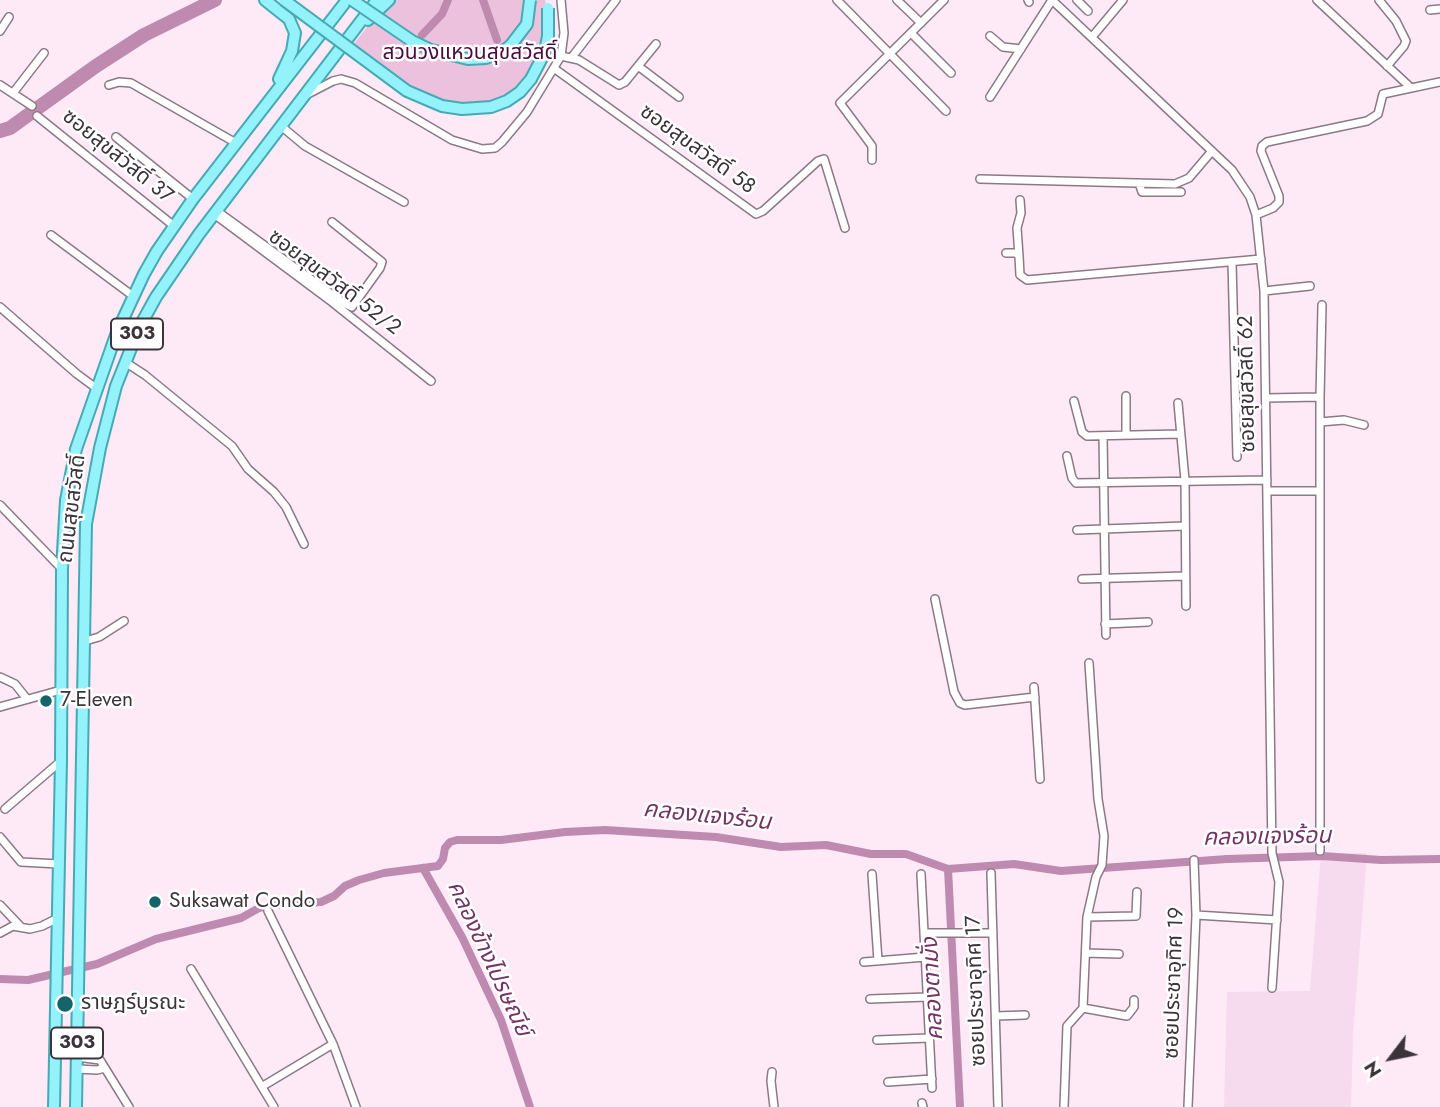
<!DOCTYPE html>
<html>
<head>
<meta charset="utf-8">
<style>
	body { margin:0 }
	#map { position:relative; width:1440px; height:1107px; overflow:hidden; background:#fee9f7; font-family:Jost,sans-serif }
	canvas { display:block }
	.north { position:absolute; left:1356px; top:1023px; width:70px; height:70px; -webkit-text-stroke:5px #fff; paint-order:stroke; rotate:238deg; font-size:19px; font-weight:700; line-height:28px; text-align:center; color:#3c343a }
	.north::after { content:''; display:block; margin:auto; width:24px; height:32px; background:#3c343a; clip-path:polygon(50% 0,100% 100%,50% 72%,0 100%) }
</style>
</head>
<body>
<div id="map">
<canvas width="1440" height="1107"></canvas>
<div class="north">N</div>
</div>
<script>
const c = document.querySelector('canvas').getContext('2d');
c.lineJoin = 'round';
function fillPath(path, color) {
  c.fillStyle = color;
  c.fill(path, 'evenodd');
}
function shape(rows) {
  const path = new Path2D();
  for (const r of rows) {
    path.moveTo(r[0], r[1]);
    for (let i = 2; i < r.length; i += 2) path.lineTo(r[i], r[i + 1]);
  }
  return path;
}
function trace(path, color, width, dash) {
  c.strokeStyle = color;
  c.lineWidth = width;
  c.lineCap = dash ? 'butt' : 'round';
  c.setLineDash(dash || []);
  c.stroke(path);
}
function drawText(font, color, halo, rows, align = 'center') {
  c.font = font + ' Jost,"Noto Sans Thai",sans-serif';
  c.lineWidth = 5;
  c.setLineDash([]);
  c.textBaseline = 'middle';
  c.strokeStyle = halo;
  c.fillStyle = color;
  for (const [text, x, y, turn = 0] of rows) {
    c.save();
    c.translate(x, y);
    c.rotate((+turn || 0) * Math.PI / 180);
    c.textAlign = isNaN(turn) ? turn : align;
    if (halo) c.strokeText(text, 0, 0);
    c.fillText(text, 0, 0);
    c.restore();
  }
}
fillPath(shape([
	[1367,853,1353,1034,1351,1107,1224,1107,1227,992,1310,991,1321,854]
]), '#f6daed');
fillPath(shape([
	[388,0,545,0,551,21,542,68,522,94,475,111,418,96,349,50]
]), '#ebc1de');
trace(shape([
	[483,0,497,40],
	[422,35,442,14,448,0],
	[423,868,462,937,501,1020,530,1107],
	[948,869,960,1107],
	[0,979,28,980,97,964,156,939,241,918,259,908,273,905,321,902,334,896,345,886,359,880,384,873,438,866,443,859,445,848,450,842,457,840,501,840,565,832,605,830,716,837,781,847,826,845,871,854,906,854,948,869,1014,864,1061,871,1227,859,1322,856,1381,860,1440,859]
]), '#bf8ab0', 8);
trace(shape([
	[0,131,10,128,96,66,144,35,215,0]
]), '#bf8ab0', 14);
const minor = shape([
	[837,0,946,111],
	[897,0,921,23],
	[1028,0,1029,2],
	[1077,0,1088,11],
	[1317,0,1410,87],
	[1379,0,1396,21,1406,41,1404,46,1387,66],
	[1430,10,1440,9],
	[0,31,9,17],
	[911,33,951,73],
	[990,36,1003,47,1021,49],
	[1092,37,1123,0],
	[561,56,579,60,619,85,625,82,656,44],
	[572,57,616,0],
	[638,66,679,97],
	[555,69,756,214,763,211,818,161,824,159,845,228],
	[0,85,32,106],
	[109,85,119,82,131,83,236,143],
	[13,93,44,53],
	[306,95,333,81,341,79,355,83,452,140,482,149,495,148,502,142,527,112,561,56,564,33,561,0],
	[990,97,1052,0,1232,170,1250,197,1256,215,1264,291,1272,853,1279,882,1272,988],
	[37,116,174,226],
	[281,126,305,146,404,202],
	[116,137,193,199],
	[872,160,872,146,840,103,944,0],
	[980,179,1175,184,1189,178,1212,151],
	[1139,183,1142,192,1181,192],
	[217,211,344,303,352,307,380,268,382,262,332,222],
	[214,214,332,302,431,381],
	[1256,215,1273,208,1279,202,1279,196,1261,151,1262,146,1267,142,1367,121,1378,114,1383,94,1440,82],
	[51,235,133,296],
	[1006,253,1016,253,1019,256,1020,275,1027,280,1261,259],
	[1019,256,1017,228,1021,213,1020,200],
	[1232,262,1237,457],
	[1264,291,1310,286],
	[0,307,77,374,96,388],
	[125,362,145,375,232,446,248,469,274,492,286,507,304,544],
	[1126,396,1126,435],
	[1266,398,1320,397,1322,305],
	[1074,401,1082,432,1087,436,1180,434],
	[1178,403,1185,480,1186,606],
	[1320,422,1344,420,1364,425],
	[1103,436,1106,635],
	[1067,456,1072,478,1076,483,1267,480],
	[1268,491,1315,491],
	[0,505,62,569],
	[1077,530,1184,526],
	[1082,579,1185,576],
	[935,599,954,692,960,703,965,705,1035,697],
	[1105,624,1148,622],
	[85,641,99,637,124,621],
	[0,677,15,684,27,699],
	[1034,687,1040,779],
	[0,707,61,690],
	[5,809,61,761],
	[0,837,21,862,59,864],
	[1320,851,1320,397],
	[991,873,998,1107],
	[872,874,878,961],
	[921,874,932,1088],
	[0,905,20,926],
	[268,911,333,1044,356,1107],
	[1196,915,1277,920],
	[1087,917,1136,916,1137,892],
	[0,933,13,926,30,929,42,926,58,918],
	[924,933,993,933],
	[1086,953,1119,954],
	[864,962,925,957],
	[191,969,274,1107],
	[870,999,927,997],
	[1083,1008,1127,1016,1134,1007,1134,1000],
	[996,1016,1025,1015],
	[877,1040,929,1038],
	[77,1057,100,1060,129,1107],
	[77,1069,97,1070,105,1068],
	[772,1072,771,1081,774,1107],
	[888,1082,932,1079],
	[263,1086,333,1044],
	[922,1103,923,1107],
	[1064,1107,1067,1026,1083,1008,1087,917,1096,877,1102,865,1104,836,1098,799,1089,663],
	[1188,1107,1196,915,1194,860]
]);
const primary = shape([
	[265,0,289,19,295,33,292,51,279,79],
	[368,20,389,0],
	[54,1107,61,761,62,569,66,500,76,449,117,332,144,274,157,251,193,199,347,0],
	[76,1107,86,524,100,448,116,386,140,326,156,297,199,234,377,0]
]);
trace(minor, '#8c7986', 10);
trace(primary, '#46aab5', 14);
trace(minor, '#fff', 7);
trace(primary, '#94f2fa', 10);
const primaryBridge = shape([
	[284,0,407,91,442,106,462,109,491,107,507,101,520,92,531,79,545,52,548,36,548,8],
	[352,0,412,41,431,50,468,59,486,58,502,52,511,45,527,24,530,0]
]);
trace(primaryBridge, '#46aab5', 14, []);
trace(primaryBridge, '#94f2fa', 10);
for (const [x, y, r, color] of [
	[46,701,7,"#15646b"],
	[155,902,7,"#15646b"],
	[65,1004,9,"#15646b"]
]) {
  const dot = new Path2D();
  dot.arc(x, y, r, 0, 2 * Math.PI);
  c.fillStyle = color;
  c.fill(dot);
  trace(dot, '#fff', 2.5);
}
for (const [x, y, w] of [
	[137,334,52],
	[77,1043,52]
]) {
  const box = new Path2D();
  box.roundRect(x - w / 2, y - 15.5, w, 31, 5);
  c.fillStyle = '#fff';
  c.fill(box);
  trace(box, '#3c343a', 2);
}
drawText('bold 19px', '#3c343a', null, [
	["303",137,334],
	["303",77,1043]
]);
drawText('21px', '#4b0b3f', '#fff', [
	["สวนวงแหวนสุขสวัสดิ์",470,54]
]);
drawText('21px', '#3c343a', '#fff', [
	["ซอยสุขสวัสดิ์ 58",697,150,36],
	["ซอยสุขสวัสดิ์ 37",117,157,39],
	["ซอยสุขสวัสดิ์ 52/2",334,283,37],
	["ซอยสุขสวัสดิ์ 62",1248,384,-91],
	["ถนนสุขสวัสดิ์",73,509,-83],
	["ซอยประชาอุทิศ 19",1175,983,-88],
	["ซอยประชาอุทิศ 17",977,991,-92]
]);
drawText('21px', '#3c343a', '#fff', [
	["7-Eleven",60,701],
	["Suksawat Condo",169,902],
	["ราษฎร์บูรณะ",81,1004]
], 'left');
drawText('italic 23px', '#753465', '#fff', [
	["คลองแจงร้อน",707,817,6],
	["คลองแจงร้อน",1267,838,-1],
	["คลองข้างไปรษณีย์",488,959,65],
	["คลองตามั่ง",934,989,-93]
]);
</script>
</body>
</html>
